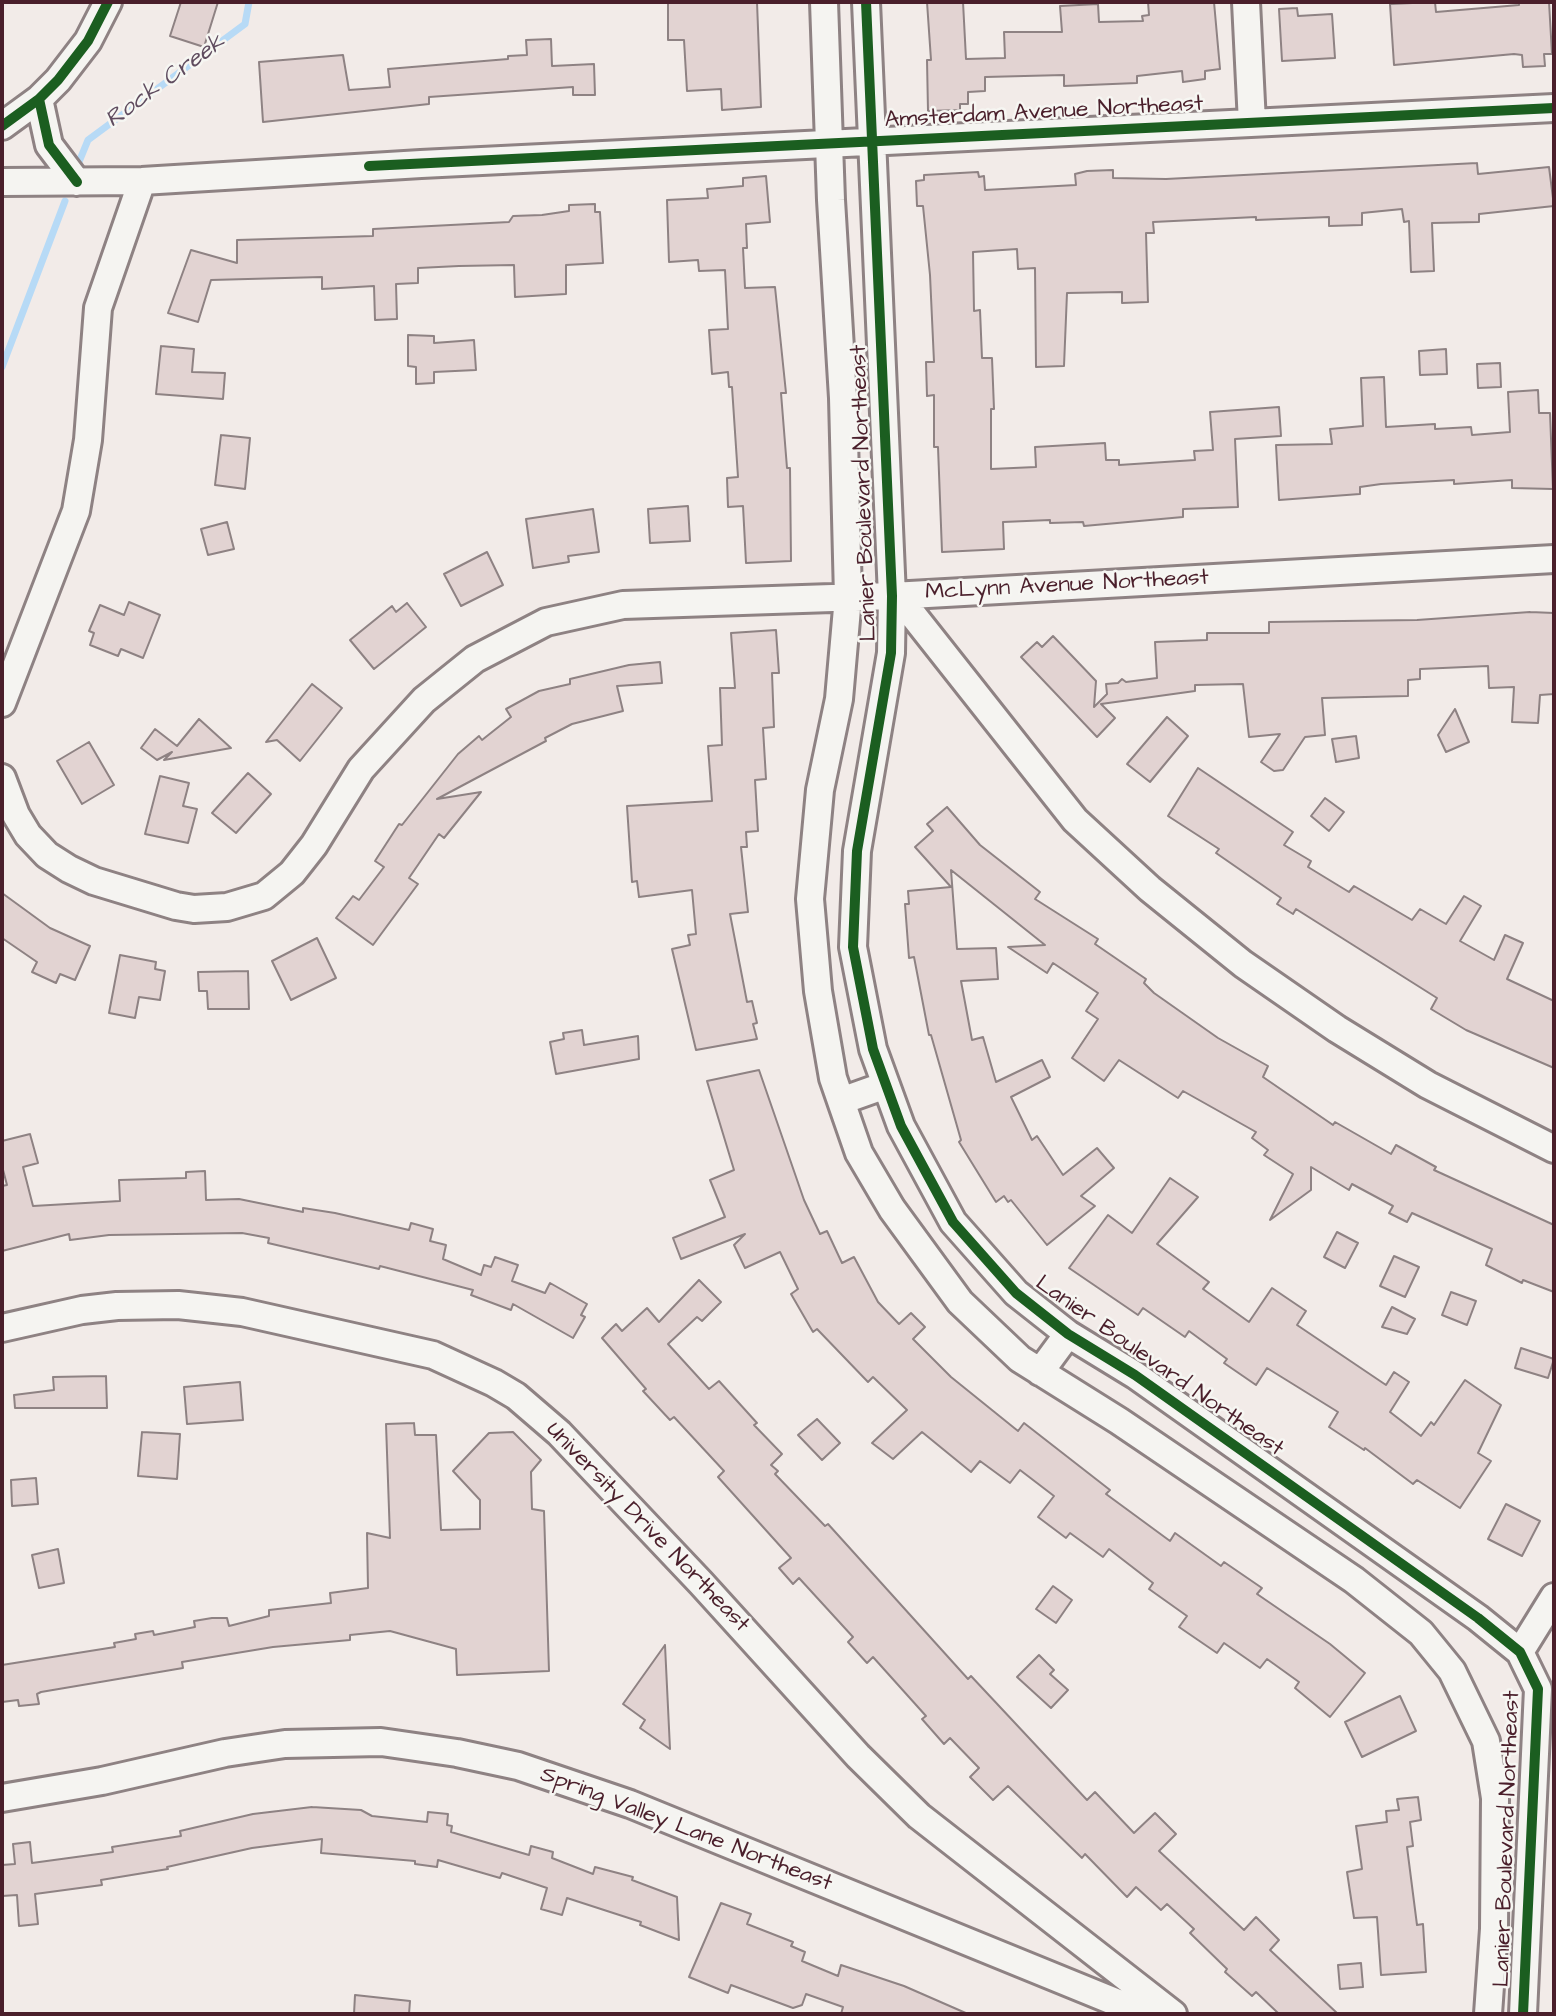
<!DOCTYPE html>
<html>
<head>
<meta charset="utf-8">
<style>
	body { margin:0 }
	#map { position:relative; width:1556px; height:2016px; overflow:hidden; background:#f2ebe8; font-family:"Architects Daughter",sans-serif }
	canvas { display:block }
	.frame { position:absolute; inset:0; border:4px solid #4a1f2b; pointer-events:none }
</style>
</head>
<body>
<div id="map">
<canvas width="1556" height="2016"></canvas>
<div class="frame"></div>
</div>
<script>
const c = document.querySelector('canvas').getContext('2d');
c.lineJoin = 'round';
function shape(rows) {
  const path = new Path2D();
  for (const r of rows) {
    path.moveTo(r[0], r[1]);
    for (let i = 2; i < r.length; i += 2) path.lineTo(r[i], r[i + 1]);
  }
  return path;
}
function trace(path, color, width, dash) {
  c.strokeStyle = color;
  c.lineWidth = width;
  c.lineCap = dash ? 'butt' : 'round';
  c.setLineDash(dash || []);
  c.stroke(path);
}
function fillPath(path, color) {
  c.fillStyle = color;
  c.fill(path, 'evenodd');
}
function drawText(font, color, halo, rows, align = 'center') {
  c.font = font + ' "Architects Daughter",sans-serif';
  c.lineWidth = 5;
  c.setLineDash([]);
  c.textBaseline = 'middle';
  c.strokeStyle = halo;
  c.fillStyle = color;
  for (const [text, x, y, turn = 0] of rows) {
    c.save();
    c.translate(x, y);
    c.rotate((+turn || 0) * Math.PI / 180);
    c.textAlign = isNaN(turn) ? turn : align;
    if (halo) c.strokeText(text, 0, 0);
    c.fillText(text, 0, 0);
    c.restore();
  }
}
trace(shape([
	[79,162,88,140,245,24,249,2],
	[2,367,65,201]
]), '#b7daf6', 7);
const building = shape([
	[181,2,218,2,204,47,170,36,181,2],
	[668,2,757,2,761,107,722,110,721,89,687,91,684,40,668,40,668,2],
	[927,2,963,2,966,59,1005,58,1004,32,1062,32,1060,6,1098,4,1099,22,1143,21,1142,16,1149,15,1148,2,1214,2,1220,69,1205,71,1205,79,1183,82,1182,71,1137,76,1137,83,1064,86,1064,75,985,77,985,91,968,92,968,104,960,104,960,110,928,111,927,60,931,60,927,2],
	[1435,2,1436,12,1519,5,1519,2,1549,2,1552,54,1544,54,1545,66,1523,67,1522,55,1514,54,1394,65,1390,4,1435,2],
	[1297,8,1298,16,1332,14,1335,58,1282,61,1279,9,1297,8],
	[551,39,552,66,594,64,595,95,573,95,573,87,429,97,429,104,263,122,259,62,343,55,349,90,390,87,388,69,508,59,508,56,527,55,526,40,551,39],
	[1477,163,1478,174,1549,167,1554,206,1479,214,1479,222,1432,223,1434,271,1411,272,1409,221,1404,222,1402,209,1362,213,1362,225,1329,226,1329,217,1256,220,1256,217,1153,222,1154,233,1146,233,1148,302,1122,303,1122,292,1067,293,1064,366,1036,367,1035,268,1018,269,1017,249,973,252,974,311,980,310,982,358,992,358,994,409,991,409,991,469,1036,467,1035,447,1105,443,1106,460,1119,460,1119,465,1195,460,1194,451,1213,450,1210,412,1279,407,1281,436,1235,439,1238,507,1183,509,1183,517,1084,526,1083,522,1050,523,1050,520,1003,522,1004,549,942,552,938,447,934,447,934,395,927,396,926,362,934,362,930,275,923,206,917,206,916,181,924,180,924,175,978,172,979,177,984,176,985,190,1076,185,1075,174,1087,171,1113,170,1113,178,1166,179,1477,163],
	[766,176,770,222,746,224,747,248,743,248,745,288,775,287,786,393,781,393,787,468,790,468,791,561,746,563,743,506,728,507,727,478,738,477,732,387,729,387,728,372,712,374,709,330,728,329,725,270,699,271,698,260,669,262,667,200,708,198,707,189,743,186,743,178,766,176],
	[595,204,595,212,600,212,603,263,566,265,566,294,515,297,514,265,459,266,418,268,418,283,396,284,397,319,375,320,374,286,322,289,322,277,211,280,198,322,168,313,191,250,237,263,237,240,373,236,373,229,509,222,513,216,542,215,569,211,569,205,595,204],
	[408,335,434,336,434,343,474,340,476,370,434,372,434,383,416,384,416,367,408,366,408,335],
	[161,346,194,349,192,372,225,373,223,399,156,394,161,346],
	[1446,349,1447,374,1420,375,1419,351,1446,349],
	[1500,363,1501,387,1478,388,1477,364,1500,363],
	[1384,377,1386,427,1435,424,1435,429,1471,427,1472,435,1510,432,1508,392,1538,390,1539,413,1550,413,1553,489,1512,488,1512,480,1454,484,1454,480,1381,484,1360,487,1360,494,1279,500,1276,445,1332,444,1330,429,1363,426,1361,378,1384,377],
	[221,435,250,438,245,489,215,485,221,435],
	[688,506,690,541,650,543,648,509,688,506],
	[593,509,599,552,568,556,569,562,533,568,526,519,593,509],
	[227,522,234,549,208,555,201,529,227,522],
	[487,552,503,585,461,606,444,574,487,552],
	[129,602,160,615,143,658,121,649,118,656,90,645,94,633,89,631,100,605,124,615,129,602],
	[407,603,426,627,374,669,350,640,392,606,396,612,407,603],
	[1530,612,1554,613,1554,694,1540,695,1538,723,1512,722,1514,687,1489,688,1488,666,1420,669,1420,679,1408,680,1408,696,1322,698,1325,735,1305,737,1283,770,1274,771,1261,762,1280,734,1249,737,1243,684,1195,685,1195,691,1101,704,1115,718,1097,737,1021,657,1037,642,1042,647,1053,636,1096,681,1094,707,1107,694,1106,684,1118,683,1122,679,1126,682,1157,678,1155,642,1207,640,1207,633,1269,633,1269,622,1417,620,1530,612],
	[776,630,779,673,772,673,774,727,763,728,766,779,755,780,758,831,746,832,747,847,741,847,748,912,730,914,747,1002,752,1001,757,1023,753,1024,757,1039,696,1050,672,949,690,945,688,935,696,934,692,890,639,897,637,881,632,882,627,806,712,801,708,746,722,745,720,688,735,688,731,633,776,630],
	[660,662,662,683,617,686,623,711,572,724,545,738,546,741,437,799,481,792,444,838,439,834,409,878,418,884,373,945,336,918,353,896,359,900,384,867,375,861,399,824,402,825,458,754,479,736,482,740,511,717,506,709,539,691,570,684,570,679,629,665,660,662],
	[312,684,342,708,300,761,277,740,266,742,312,684],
	[1455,709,1469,742,1446,752,1438,735,1455,709],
	[1167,717,1188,736,1150,782,1127,764,1167,717],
	[199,719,231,748,164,760,172,752,157,760,141,748,155,729,177,746,199,719],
	[1356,736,1359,758,1336,762,1332,739,1356,736],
	[89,742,114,785,82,804,57,761,89,742],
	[1198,768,1293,832,1284,845,1311,861,1308,867,1349,892,1354,886,1412,920,1420,909,1446,924,1464,896,1481,906,1460,941,1494,960,1505,935,1523,943,1507,979,1554,1001,1554,1068,1466,1030,1431,1009,1437,998,1296,909,1293,914,1277,904,1281,898,1216,853,1219,849,1168,816,1198,768],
	[248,773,271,794,236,833,212,813,248,773],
	[160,776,189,783,183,806,197,809,188,843,145,834,160,776],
	[1325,798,1344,812,1329,831,1311,816,1325,798],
	[947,807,980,845,1040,892,1035,899,1098,939,1095,944,1146,979,1144,983,1154,993,1218,1038,1268,1066,1263,1077,1333,1125,1335,1122,1391,1154,1396,1145,1436,1167,1434,1170,1554,1225,1554,1292,1523,1280,1522,1283,1486,1265,1492,1249,1412,1213,1407,1222,1389,1213,1393,1206,1352,1184,1349,1190,1311,1167,1311,1190,1270,1220,1293,1174,1264,1155,1268,1150,1252,1138,1256,1132,1183,1091,1178,1098,1119,1060,1104,1081,1072,1058,1098,1019,1086,1011,1098,993,1053,963,1047,973,1008,947,1045,945,951,870,957,949,996,948,998,979,961,981,972,1040,983,1037,996,1082,1042,1060,1050,1077,1011,1097,1032,1140,1037,1136,1063,1175,1097,1148,1114,1168,1081,1196,1095,1206,1047,1245,1011,1200,1008,1202,1004,1196,996,1202,959,1142,961,1140,931,1035,929,1035,914,957,909,958,905,904,909,904,908,891,951,887,915,847,933,831,927,824,947,807],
	[2,893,50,928,90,946,75,980,60,974,56,983,32,972,37,962,2,938,2,893],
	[317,938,336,978,291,1000,272,961,317,938],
	[120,955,156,962,155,969,165,971,160,1000,139,997,135,1018,109,1013,120,955],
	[248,971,249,1009,208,1009,207,991,199,991,198,972,248,971],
	[582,1030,584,1045,638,1036,639,1059,556,1074,550,1042,564,1039,563,1033,582,1030],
	[759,1070,804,1200,820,1234,827,1231,842,1263,854,1257,878,1302,899,1324,911,1313,925,1327,913,1339,951,1377,1018,1431,1024,1423,1110,1490,1106,1494,1170,1541,1175,1533,1221,1566,1224,1562,1262,1588,1257,1594,1330,1644,1365,1673,1330,1717,1295,1688,1299,1682,1267,1659,1260,1668,1224,1643,1217,1653,1179,1627,1187,1616,1149,1589,1153,1583,1109,1549,1103,1557,1070,1533,1066,1538,1038,1517,1054,1496,1020,1470,1010,1483,980,1461,971,1472,922,1432,893,1459,872,1443,907,1410,873,1377,868,1382,817,1329,813,1332,791,1294,798,1289,780,1252,745,1268,734,1245,745,1234,681,1259,673,1238,725,1217,710,1180,734,1170,707,1081,759,1070],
	[30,1134,38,1163,23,1167,33,1206,120,1201,119,1180,186,1178,186,1172,205,1171,206,1200,239,1199,303,1212,303,1208,335,1213,409,1230,411,1223,433,1229,430,1241,446,1245,443,1259,481,1275,484,1265,491,1267,495,1257,518,1265,512,1281,545,1293,550,1283,587,1304,581,1315,585,1317,573,1338,513,1304,511,1310,471,1295,473,1290,380,1266,379,1269,268,1243,269,1238,242,1233,109,1235,70,1240,69,1234,2,1251,2,1186,7,1185,2,1166,2,1141,30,1134],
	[1170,1178,1198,1197,1157,1244,1209,1282,1203,1289,1249,1322,1272,1288,1306,1311,1297,1325,1386,1385,1394,1372,1409,1382,1390,1412,1421,1436,1431,1422,1434,1425,1465,1380,1501,1405,1478,1453,1491,1461,1460,1508,1417,1480,1413,1484,1365,1448,1364,1450,1329,1427,1338,1412,1267,1368,1256,1385,1224,1363,1227,1359,1189,1331,1185,1337,1143,1308,1138,1315,1069,1268,1108,1215,1132,1233,1170,1178],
	[1337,1232,1358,1243,1345,1268,1324,1257,1337,1232],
	[1394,1256,1419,1267,1405,1297,1380,1286,1394,1256],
	[699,1280,721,1302,702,1321,697,1317,668,1344,709,1389,719,1381,757,1423,754,1425,782,1454,771,1465,778,1471,775,1474,825,1526,828,1524,968,1679,971,1676,1087,1800,1095,1792,1134,1833,1155,1813,1176,1834,1159,1851,1244,1930,1256,1917,1279,1940,1270,1950,1338,2014,1279,2014,1256,1992,1252,1996,1225,1972,1227,1969,1190,1933,1194,1929,1167,1904,1161,1910,1136,1887,1127,1897,1085,1854,1082,1858,1008,1786,993,1800,970,1777,979,1768,950,1738,944,1744,922,1719,926,1716,873,1657,867,1663,848,1642,853,1637,799,1578,793,1584,779,1568,791,1558,718,1477,724,1471,674,1417,670,1420,643,1391,646,1389,602,1338,616,1324,622,1331,647,1308,659,1322,699,1280],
	[1451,1292,1476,1301,1467,1325,1442,1315,1451,1292],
	[1392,1307,1415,1319,1407,1334,1382,1327,1392,1307],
	[1521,1348,1554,1359,1548,1378,1515,1368,1521,1348],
	[106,1376,107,1408,15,1408,14,1395,54,1390,53,1377,106,1376],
	[240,1382,243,1420,187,1424,184,1387,240,1382],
	[817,1419,840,1443,822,1460,798,1435,817,1419],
	[414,1423,415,1435,436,1435,441,1530,480,1529,480,1500,453,1471,489,1433,513,1432,541,1460,531,1472,532,1509,544,1511,549,1671,457,1675,456,1649,390,1631,350,1635,350,1640,273,1647,182,1662,183,1668,41,1692,37,1694,39,1704,19,1706,18,1700,2,1702,2,1665,115,1647,114,1643,136,1639,135,1634,153,1631,154,1635,195,1627,194,1621,212,1618,227,1618,229,1626,269,1616,269,1610,331,1603,330,1593,368,1588,367,1533,390,1538,386,1424,414,1423],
	[142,1432,180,1434,177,1479,138,1476,142,1432],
	[36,1478,38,1504,12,1506,11,1480,36,1478],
	[1506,1504,1540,1521,1522,1556,1488,1539,1506,1504],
	[58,1549,64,1583,39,1588,32,1555,58,1549],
	[1053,1586,1072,1600,1056,1623,1036,1609,1053,1586],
	[665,1645,670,1749,640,1728,645,1720,623,1704,665,1645],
	[1039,1655,1054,1670,1050,1674,1068,1690,1051,1708,1017,1677,1039,1655],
	[1400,1696,1416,1731,1362,1757,1345,1722,1400,1696],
	[1418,1797,1421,1820,1410,1822,1413,1846,1407,1847,1417,1925,1423,1924,1426,1972,1381,1975,1377,1917,1354,1918,1347,1872,1362,1869,1356,1826,1387,1822,1386,1811,1399,1810,1397,1799,1418,1797],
	[312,1807,361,1810,372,1816,427,1822,428,1812,448,1814,447,1825,452,1826,451,1832,529,1855,531,1846,553,1852,552,1858,593,1874,595,1867,633,1877,632,1880,677,1897,679,1940,640,1925,641,1922,567,1898,562,1915,541,1909,547,1888,502,1873,500,1878,438,1860,437,1867,415,1864,415,1861,321,1853,322,1839,252,1848,167,1867,168,1869,101,1880,102,1885,35,1894,38,1924,19,1926,17,1895,2,1896,2,1865,15,1864,13,1844,30,1842,32,1863,113,1852,112,1847,181,1836,180,1831,253,1814,312,1807],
	[721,1903,751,1914,747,1924,793,1942,791,1946,805,1952,802,1961,838,1976,841,1965,904,1986,968,2014,841,2014,843,2007,806,1994,802,2005,793,2008,731,1985,728,1993,689,1977,721,1903],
	[1361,1963,1363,1987,1340,1989,1338,1965,1361,1963],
	[355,1995,410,2001,409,2014,354,2014,355,1995]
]);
fillPath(building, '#e2d3d2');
trace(building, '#8e8283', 2);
const minor = shape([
	[824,2,831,200,843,398,848,597,839,699,820,790,810,899,818,991,833,1078,859,1153,892,1209,960,1302,1020,1359,1119,1421,1354,1580,1421,1633,1452,1671,1486,1741,1495,1798,1494,1929,1488,2014],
	[866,2,892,596,891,653,857,851,853,947,873,1049,901,1126,953,1222,1016,1293,1068,1334,1135,1375,1478,1618,1520,1652,1538,1689,1523,2014],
	[1246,2,1252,123],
	[39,99,49,145,77,182],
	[2,126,39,99,58,80,88,41,108,2],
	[2,182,142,181,421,164,1554,108],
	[898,596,1075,820,1150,889,1243,964,1337,1029,1428,1085,1554,1149],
	[2,703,76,511,88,440,98,308,142,181],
	[2,778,16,815,28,835,47,855,69,869,94,881,176,906,194,909,227,907,264,896,292,873,314,845,361,769,424,700,475,659,546,622,623,605,892,596,1554,559],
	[841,1101,886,1085],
	[2,1328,82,1310,117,1306,178,1305,242,1312,433,1355,494,1383,516,1396,559,1433,701,1583,858,1756,919,1816,1173,2014],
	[1040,1372,1068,1334],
	[1520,1652,1554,1597],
	[2,1798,102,1781,225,1753,285,1744,381,1742,457,1753,518,1766,630,1804,1145,2014]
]);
trace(minor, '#8e8283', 32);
trace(minor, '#f5f4f1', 26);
trace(shape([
	[866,2,892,596,891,653,857,851,853,947,873,1049,901,1126,953,1222,1016,1293,1068,1334,1135,1375,1478,1618,1520,1652,1538,1689,1523,2014],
	[39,99,49,145,77,182],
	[2,126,39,99,58,80,88,41,108,2],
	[369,166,1554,108]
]), '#1b5e20', 10);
drawText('23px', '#4a1f2b', '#f6f6f2', [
	["Amsterdam Avenue Northeast",1044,113,-3],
	["Lanier Boulevard Northeast",865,493,-92],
	["McLynn Avenue Northeast",1067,586,-3],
	["Lanier Boulevard Northeast",1159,1367,35],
	["University Drive Northeast",647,1528,46],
	["Spring Valley Lane Northeast",686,1830,21],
	["Lanier Boulevard Northeast",1508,1839,-88]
]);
drawText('italic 24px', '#5f4c5f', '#f6f6f2', [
	["Rock Creek",166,82,-36]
]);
</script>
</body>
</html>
